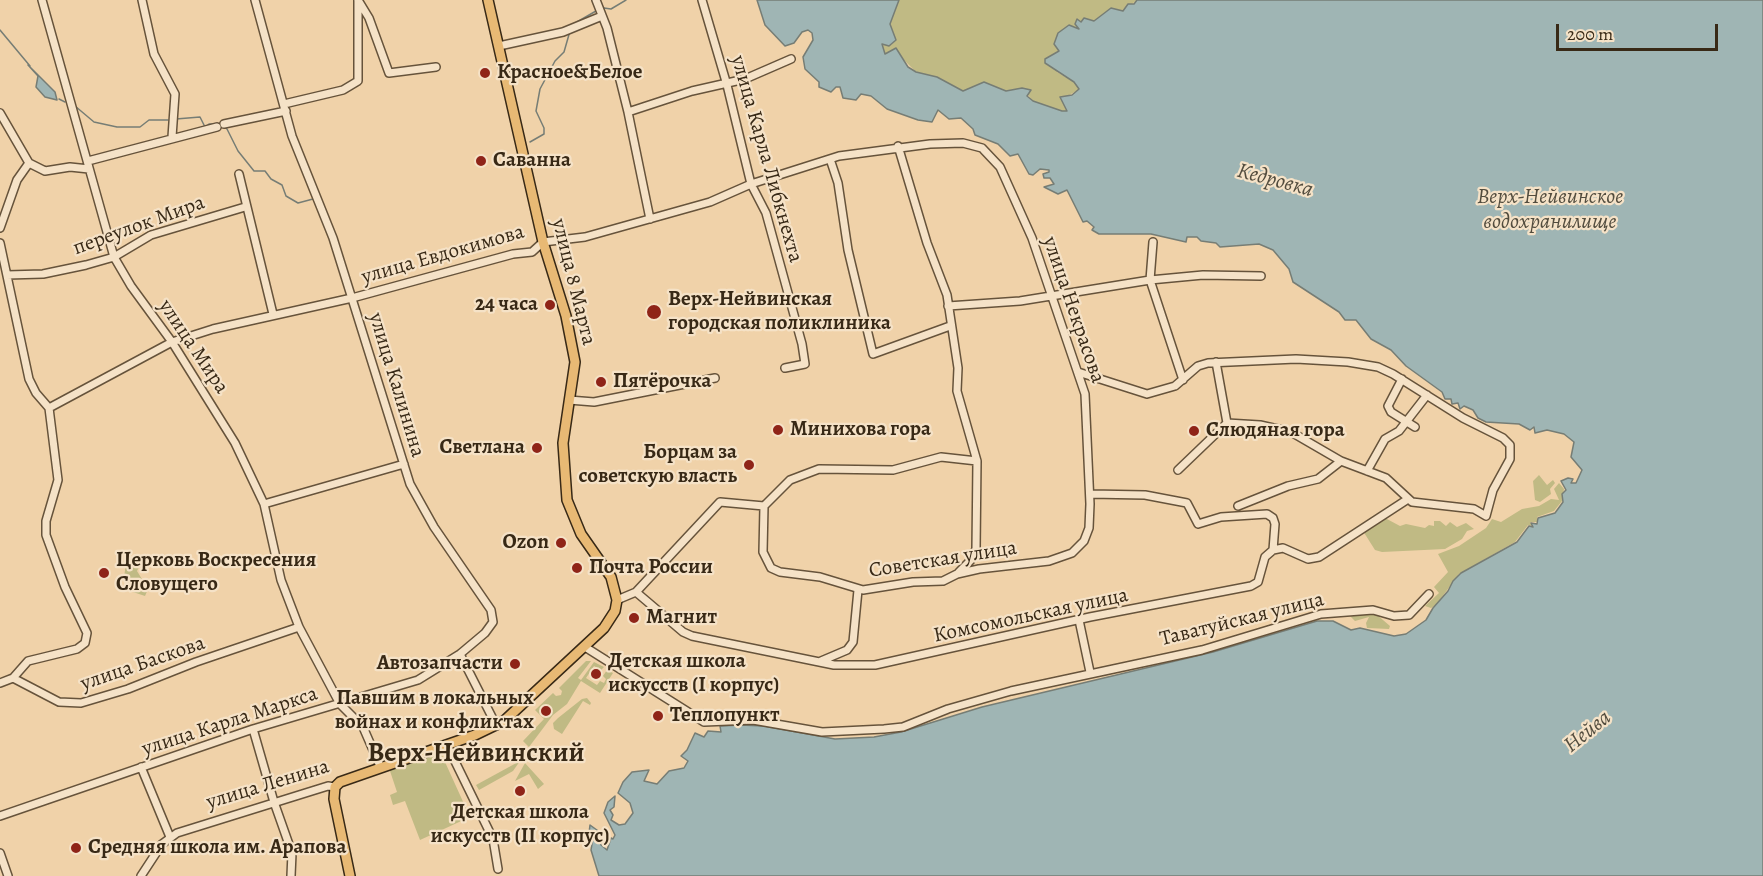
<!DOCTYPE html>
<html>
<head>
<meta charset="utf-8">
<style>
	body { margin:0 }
	#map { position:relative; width:1763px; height:876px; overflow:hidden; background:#f0d2a9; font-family:Alegreya,serif }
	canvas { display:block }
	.scale { position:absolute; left:1556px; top:24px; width:162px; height:27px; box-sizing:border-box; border:3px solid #382916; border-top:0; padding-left:8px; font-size:18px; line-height:21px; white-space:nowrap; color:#382916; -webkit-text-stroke:4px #f5e2c7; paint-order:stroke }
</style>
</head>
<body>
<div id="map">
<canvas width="1763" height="876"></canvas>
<div class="scale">200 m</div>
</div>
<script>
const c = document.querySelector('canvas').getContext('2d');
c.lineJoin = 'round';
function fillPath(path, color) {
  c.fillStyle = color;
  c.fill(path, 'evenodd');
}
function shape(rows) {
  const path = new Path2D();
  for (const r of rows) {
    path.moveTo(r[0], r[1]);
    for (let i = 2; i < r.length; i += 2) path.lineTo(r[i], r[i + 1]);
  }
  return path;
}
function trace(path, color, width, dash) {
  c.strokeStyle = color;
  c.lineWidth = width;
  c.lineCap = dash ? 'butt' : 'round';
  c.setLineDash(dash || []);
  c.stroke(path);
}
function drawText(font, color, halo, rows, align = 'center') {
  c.font = font + ' Alegreya,serif';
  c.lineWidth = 4.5;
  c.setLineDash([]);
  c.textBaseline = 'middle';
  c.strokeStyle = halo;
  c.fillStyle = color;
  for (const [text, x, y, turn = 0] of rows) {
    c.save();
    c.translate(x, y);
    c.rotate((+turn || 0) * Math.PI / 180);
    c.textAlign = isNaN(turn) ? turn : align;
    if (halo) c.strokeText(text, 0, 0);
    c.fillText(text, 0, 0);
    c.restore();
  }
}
fillPath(shape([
	[899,0,1137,0,1123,11,1111,8,1094,21,1083,19,1079,25,1081,28,1057,53,1057,72,1074,82,1080,89,1062,99,1067,111,1062,111,1033,101,1022,88,1006,91,989,85,975,86,963,91,937,77,916,72,894,50,885,54,882,52,881,44,891,45,896,40,890,24],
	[1539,475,1547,485,1553,480,1555,483,1550,489,1551,494,1540,502,1535,500,1533,481],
	[1559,483,1564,489,1562,501,1554,511,1537,517,1537,522,1530,522,1532,526,1528,525,1515,542,1459,574,1436,605,1431,608,1425,606,1439,593,1434,587,1448,572,1438,554,1459,546,1486,528,1492,519,1501,522,1522,509,1539,506,1551,499,1559,500,1554,489],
	[1385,518,1400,526,1406,524,1425,528,1429,525,1434,526,1434,521,1440,521,1446,526,1450,522,1457,527,1466,523,1474,529,1467,531,1462,539,1445,549,1382,552,1375,550,1363,531],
	[127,555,141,563,137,571,148,589,145,596,133,592,124,578],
	[1376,614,1390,626,1389,629,1367,628,1366,623,1369,617,1355,621,1349,615],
	[586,661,591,661,578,678,581,680,594,662,604,667,601,670,594,666,586,678,597,685,600,681,604,683,606,679,603,676,607,670,613,673,600,693,581,681,567,704,553,715,529,747,523,741,544,719,535,710,553,693,556,696,561,695,562,691,559,688],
	[587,698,591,703,590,705,583,701,562,734,554,729,553,723,558,718,582,699],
	[440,751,470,817,420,840,405,801,393,805,390,795,397,792,389,768],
	[520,761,513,771,479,790,476,785],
	[525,763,544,784,538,789,529,774,515,781]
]), '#c0ba84');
const water = shape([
	[757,0,899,0,890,24,896,40,889,46,882,44,885,54,896,48,908,67,916,72,937,77,963,91,984,82,1006,91,1022,88,1031,90,1027,96,1033,101,1062,111,1067,111,1060,97,1072,95,1079,89,1074,82,1045,63,1045,59,1059,51,1054,44,1058,33,1069,25,1079,29,1075,24,1077,19,1081,22,1084,18,1094,21,1111,8,1123,11,1128,4,1134,4,1137,0,1763,0,1763,876,599,876,591,850,593,838,589,833,590,825,601,833,601,845,607,850,611,838,613,839,615,835,604,813,608,802,615,796,614,807,610,810,613,815,611,820,619,825,625,824,633,813,630,803,618,793,623,782,632,772,649,770,644,781,657,784,669,771,684,768,688,761,681,756,687,750,695,733,704,737,708,731,721,732,720,726,740,725,764,726,835,739,874,737,901,732,982,707,1213,652,1317,621,1333,621,1351,630,1360,628,1394,636,1406,634,1426,620,1433,608,1448,591,1453,581,1461,573,1517,542,1529,526,1533,527,1531,523,1537,524,1538,518,1555,513,1563,502,1562,494,1566,490,1561,481,1568,478,1573,479,1571,483,1576,483,1582,470,1571,457,1574,442,1564,434,1547,430,1535,433,1534,427,1530,430,1519,424,1486,422,1478,418,1473,410,1464,406,1460,409,1458,403,1452,404,1451,399,1445,399,1442,392,1406,366,1391,350,1371,339,1356,320,1345,320,1339,312,1293,282,1289,269,1273,250,1259,244,1220,247,1216,243,1201,241,1197,237,1187,237,1186,242,1151,234,1099,234,1092,230,1094,227,1087,221,1083,222,1067,190,1058,194,1044,187,1054,184,1050,178,1044,178,1043,174,1049,172,1049,170,1040,169,1033,175,1029,174,1018,154,1010,156,998,144,975,135,973,129,961,118,949,119,938,110,932,122,918,120,887,109,871,96,861,94,856,100,843,98,840,87,836,87,831,92,819,87,819,82,805,69,803,57,813,40,812,33,808,30,802,32,794,43,785,46,765,25,757,0],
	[28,65,55,92,57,100,45,97,36,87,38,76,28,65]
]);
fillPath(water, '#9fb5b4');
trace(water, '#767d75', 1.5);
trace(shape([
	[604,8,611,9,626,0],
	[570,26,596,11],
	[0,30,30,66],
	[59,99,65,102],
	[75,106,94,122,117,127,140,127,149,120,168,120],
	[176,119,200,117,205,127,209,124,220,124,227,129,238,151,254,171,265,171,271,179,282,185,286,196,298,203,313,199],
	[530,142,544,134,544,128,536,111,540,89,555,61,564,52,570,31]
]), '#767d75', 1.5);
const minor = shape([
	[42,0,114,257,131,286,172,342,235,443,264,504,281,580,299,627,340,704,363,727,380,766],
	[142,0,154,54,175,94,172,137],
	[358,0,369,18,389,73,436,67],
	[596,0,607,28,628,112,650,219],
	[702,0,727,85,751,184,766,213,802,344,805,364,785,368],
	[499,46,563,32,602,16],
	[284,104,343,90,358,81,358,0],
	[628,112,692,91,745,79,791,59],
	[0,113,29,163,17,180,0,228],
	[224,124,286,111],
	[898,146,927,243,947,295,958,368,957,391,977,461,976,549,971,560,959,572],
	[830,159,838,183,848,250,873,354,950,326],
	[88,161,217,127],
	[29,163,45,171,70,167,89,169],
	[239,174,273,314],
	[1153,242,1150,280,1183,380],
	[0,243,29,379,36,393,49,408,58,480,46,521,46,535,65,587,87,633,85,643,77,649,28,661,13,678],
	[7,275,43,274,86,265,114,257,151,235,245,207],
	[948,306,1020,301,1150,280,1203,275,1261,276],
	[1078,372,1147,394,1175,386,1198,366,1208,363,1296,359,1348,362,1378,367,1393,374,1463,418,1503,438,1510,445,1510,459,1493,490,1486,516],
	[1402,379,1388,406,1391,412,1415,427],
	[569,400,594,402,715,378],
	[49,408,172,342,213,329,352,298,513,254,532,252,543,242,585,237,710,202,751,184,839,156,930,144,963,143,982,148,1000,167,1032,238,1085,394,1090,504,1089,528,1084,541,1072,553,1049,561,979,569,957,574,943,581,913,582,863,590,820,577,780,572,771,568,763,552,764,506],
	[1227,423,1260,425,1291,432,1341,461,1386,478,1412,502,1474,509,1486,516],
	[1178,470,1227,423,1216,362],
	[1367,471,1385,439,1399,431,1427,395],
	[1090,494,1145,495,1187,503,1198,524,1221,517,1267,514,1273,518,1275,524,1273,550],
	[264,504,404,464],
	[764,506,790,480,819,469,893,470,941,457,977,461],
	[1238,506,1288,486,1318,479,1341,461],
	[636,592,683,632,692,636,834,665,875,665,1090,617,1251,586,1258,582,1265,557,1273,550,1283,548,1308,559,1319,557,1408,499],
	[617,600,636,592,720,502,764,506],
	[1079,620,1090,672],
	[585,647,704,722,753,720,822,732,884,729,903,727,948,709,1011,691,1202,650,1321,614,1373,610,1394,616,1409,615,1429,594],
	[460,654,496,725],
	[821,661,847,650,853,642,858,590],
	[0,683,13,678,59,702,81,703,128,689,196,662,299,627],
	[253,729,274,802,292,853,291,876],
	[447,745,493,839,498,869],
	[141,767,170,837],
	[0,816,253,729,418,680,460,654,485,633,493,622,491,610,434,527,410,484,333,238,292,136,255,0],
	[0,853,8,876],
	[141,876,162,844,177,833,328,786,335,787]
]);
const major = shape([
	[350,876,334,799,335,787,340,782,475,735,504,721,604,628,615,611,617,600,611,577,581,534,567,500,563,443,575,362,566,316,543,242,488,0]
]);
trace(minor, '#66533b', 10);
trace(major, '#382916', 12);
trace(minor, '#f5e2c7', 7);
trace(major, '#e8b974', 9);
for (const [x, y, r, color] of [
	[485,73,6,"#8f2418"],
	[481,161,6,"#8f2418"],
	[550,305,6,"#8f2418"],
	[654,312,8,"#8f2418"],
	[601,382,6,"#8f2418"],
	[778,430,6,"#8f2418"],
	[1194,431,6,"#8f2418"],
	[537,448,6,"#8f2418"],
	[749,465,6,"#8f2418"],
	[561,543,6,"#8f2418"],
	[577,568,6,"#8f2418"],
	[104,573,6,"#8f2418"],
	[634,618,6,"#8f2418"],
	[515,664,6,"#8f2418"],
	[596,674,6,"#8f2418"],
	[546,711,6,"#8f2418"],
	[658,716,6,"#8f2418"],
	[520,791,6,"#8f2418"],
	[76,848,6,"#8f2418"]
]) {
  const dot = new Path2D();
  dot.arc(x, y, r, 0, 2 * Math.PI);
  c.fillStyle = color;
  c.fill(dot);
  trace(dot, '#f5e2c7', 2);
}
drawText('bold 21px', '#382916', '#f5e2c7', [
	["Красное&Белое",497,73],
	["Саванна",493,161],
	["Верх-Нейвинская",668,300],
	["городская поликлиника",668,324],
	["24 часа",538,305,"right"],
	["Пятёрочка",613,382],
	["Минихова гора",790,430],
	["Слюдяная гора",1206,431],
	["Светлана",525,448,"right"],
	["Борцам за",737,453,"right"],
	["советскую власть",737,477,"right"],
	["Ozon",549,543,"right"],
	["Церковь Воскресения",116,561],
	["Словущего",116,585],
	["Почта России",589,568],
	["Магнит",646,618],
	["Детская школа",608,662],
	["искусств (I корпус)",608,686],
	["Автозапчасти",503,664,"right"],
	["Павшим в локальных",534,699,"right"],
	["войнах и конфликтах",534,723,"right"],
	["Теплопункт",670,716],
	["Детская школа",520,813,"center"],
	["искусств (II корпус)",520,837,"center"],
	["Средняя школа им. Арапова",88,848]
], 'left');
drawText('21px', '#382916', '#f5e2c7', [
	["улица Карла Либкнехта",766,159,74],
	["переулок Мира",139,226,-20],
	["улица Евдокимова",443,255,-16],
	["улица 8 Марта",573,282,76],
	["улица Некрасова",1073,310,71],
	["улица Мира",193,347,56],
	["улица Калинина",396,385,73],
	["Советская улица",943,560,-9],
	["Комсомольская улица",1031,616,-12],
	["Таватуйская улица",1242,620,-14],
	["улица Баскова",143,664,-19],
	["улица Карла Маркса",230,722,-18],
	["улица Ленина",268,785,-17]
]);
drawText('italic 22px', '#524c3e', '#f5e2c7', [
	["Кедровка",1275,181,15],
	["Верх-Нейвинское",1550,198],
	["водохранилище",1550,223],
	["Нейва",1588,732,-39]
]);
drawText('bold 27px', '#382916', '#f5e2c7', [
	["Верх-Нейвинский",476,754]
]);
</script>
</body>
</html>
